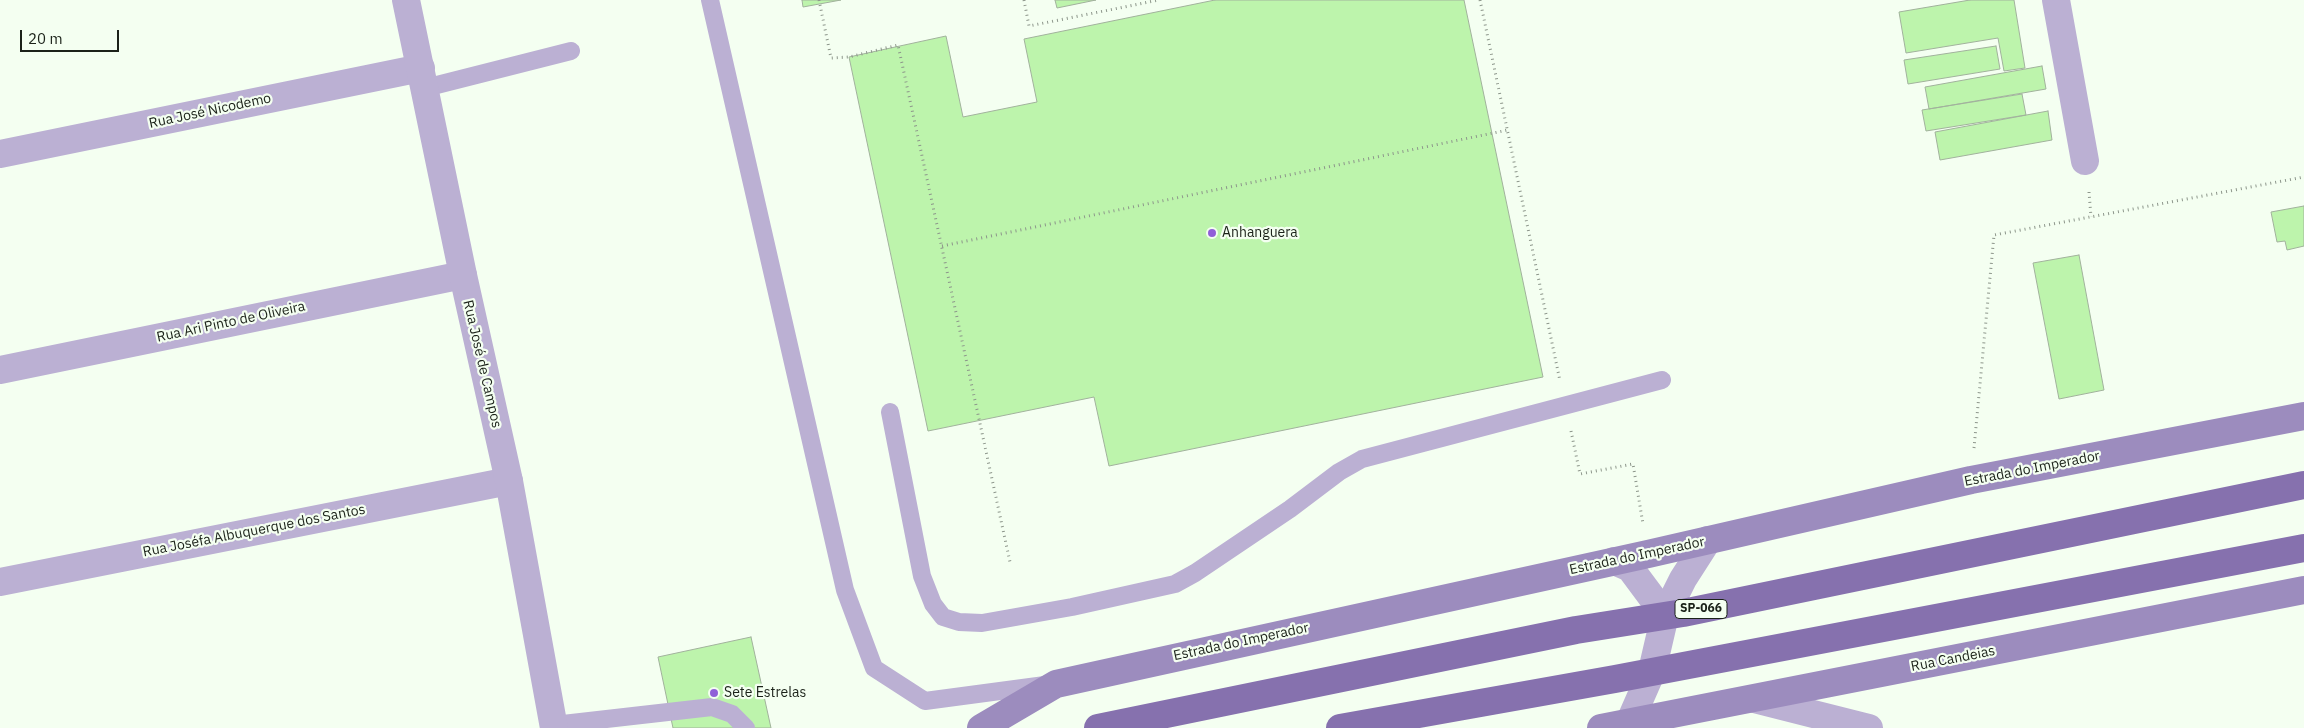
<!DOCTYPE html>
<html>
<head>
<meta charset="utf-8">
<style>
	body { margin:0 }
	#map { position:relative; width:2304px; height:728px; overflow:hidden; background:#f4fff1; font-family:"IBM Plex Sans",sans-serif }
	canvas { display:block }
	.scale { position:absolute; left:20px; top:30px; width:99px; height:22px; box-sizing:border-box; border:2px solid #1b2219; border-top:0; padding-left:6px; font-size:15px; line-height:18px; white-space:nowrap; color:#1b2219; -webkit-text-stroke:4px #f4fff1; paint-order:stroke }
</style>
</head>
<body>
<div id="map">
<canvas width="2304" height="728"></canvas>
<div class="scale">20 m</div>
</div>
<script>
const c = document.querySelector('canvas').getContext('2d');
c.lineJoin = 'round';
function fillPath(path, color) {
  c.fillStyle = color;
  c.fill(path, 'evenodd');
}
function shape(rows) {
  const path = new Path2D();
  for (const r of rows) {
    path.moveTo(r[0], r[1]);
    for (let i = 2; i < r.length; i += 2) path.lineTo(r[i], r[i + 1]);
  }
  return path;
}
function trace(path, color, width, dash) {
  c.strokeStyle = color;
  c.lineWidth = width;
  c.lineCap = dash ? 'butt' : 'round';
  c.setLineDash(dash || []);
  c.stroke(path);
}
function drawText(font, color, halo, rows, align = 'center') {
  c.font = font + ' "IBM Plex Sans",sans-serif';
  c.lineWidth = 4.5;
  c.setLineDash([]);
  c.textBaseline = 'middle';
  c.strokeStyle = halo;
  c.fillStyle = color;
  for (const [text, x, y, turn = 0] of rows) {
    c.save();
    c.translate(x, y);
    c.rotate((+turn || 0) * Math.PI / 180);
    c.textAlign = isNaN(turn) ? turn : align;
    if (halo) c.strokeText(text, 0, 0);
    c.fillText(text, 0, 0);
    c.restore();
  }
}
const building = shape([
	[802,0,841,0,803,7,802,0],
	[1055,0,1096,0,1057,8,1055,0],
	[1215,0,1464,0,1543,377,1109,466,1094,397,928,431,849,57,946,36,963,117,1037,102,1024,39,1215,0],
	[1970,0,2014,0,2025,68,2004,71,1998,38,1906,53,1899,12,1970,0],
	[1996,46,2000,69,1908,84,1904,60,1996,46],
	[2042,66,2046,89,1929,109,1925,87,2042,66],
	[2022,94,2026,115,1926,131,1922,110,2022,94],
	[2048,111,2052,140,1940,160,1935,132,2048,111],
	[2304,206,2304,246,2287,250,2285,241,2277,242,2271,212,2304,206],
	[2079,255,2104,390,2059,399,2033,263,2079,255],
	[751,637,771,728,673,728,658,657,751,637]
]);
fillPath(building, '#bdf4ac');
trace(building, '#a1b29c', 1);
trace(shape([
	[819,0,831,58,849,57,898,45,1010,562],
	[1024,0,1029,26,1159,0],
	[1480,0,1560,381],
	[2089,192,2091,217],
	[942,246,1508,130],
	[1571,431,1580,474,1633,464,1643,524],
	[1974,448,1994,235,2304,177]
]), '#8d968b', 3, [1, 4]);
trace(shape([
	[710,0,845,590,874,668,925,701,1045,685],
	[425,88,571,51],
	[890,412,922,576,933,604,943,617,959,622,982,623,1072,607,1175,584,1195,573,1290,509,1339,472,1362,459,1662,380],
	[554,725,712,707,732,714,746,728]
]), '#bbb0d3', 18);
trace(shape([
	[2056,0,2085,161],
	[0,154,421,68],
	[0,370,463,275],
	[0,582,509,481],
	[1754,699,1869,728],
	[1627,728,1652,671,1665,615,1683,579,1708,540]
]), '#bbb0d3', 28);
trace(shape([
	[406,0,463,275,509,481,554,728],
	[1614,561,1630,568,1665,615]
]), '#bbb0d3', 28);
trace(shape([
	[981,728,1056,684,1648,554,1971,480,2304,416],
	[1601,728,2304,590]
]), '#9c8cbe', 28);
trace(shape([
	[1098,728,1576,630,1683,613,2304,485],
	[1340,728,1615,679,2304,548]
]), '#8671ae', 28);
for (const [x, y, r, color] of [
	[1212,233,5,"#905fd8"],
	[714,693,5,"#905fd8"]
]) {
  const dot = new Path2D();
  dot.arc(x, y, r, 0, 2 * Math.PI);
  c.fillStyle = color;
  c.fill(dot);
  trace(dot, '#f4fff1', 2);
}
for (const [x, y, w] of [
	[1701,609,52]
]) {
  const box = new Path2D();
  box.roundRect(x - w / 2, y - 9.5, w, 19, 4);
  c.fillStyle = '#f4fff1';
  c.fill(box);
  trace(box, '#1b2219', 1);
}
drawText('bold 12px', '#1b2219', null, [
	["SP-066",1701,609]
]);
drawText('14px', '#1b2219', '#f4fff1', [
	["Rua José Nicodemo",210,111,-12],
	["Rua Ari Pinto de Oliveira",231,322,-12],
	["Rua José de Campos",482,364,77],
	["Estrada do Imperador",2032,469,-11],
	["Rua Joséfa Albuquerque dos Santos",254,531,-11],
	["Estrada do Imperador",1637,556,-12],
	["Estrada do Imperador",1241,642,-12],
	["Rua Candeias",1953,659,-11]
]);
drawText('14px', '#1b2219', '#f4fff1', [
	["Anhanguera",1222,233],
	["Sete Estrelas",724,693]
], 'left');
</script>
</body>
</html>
